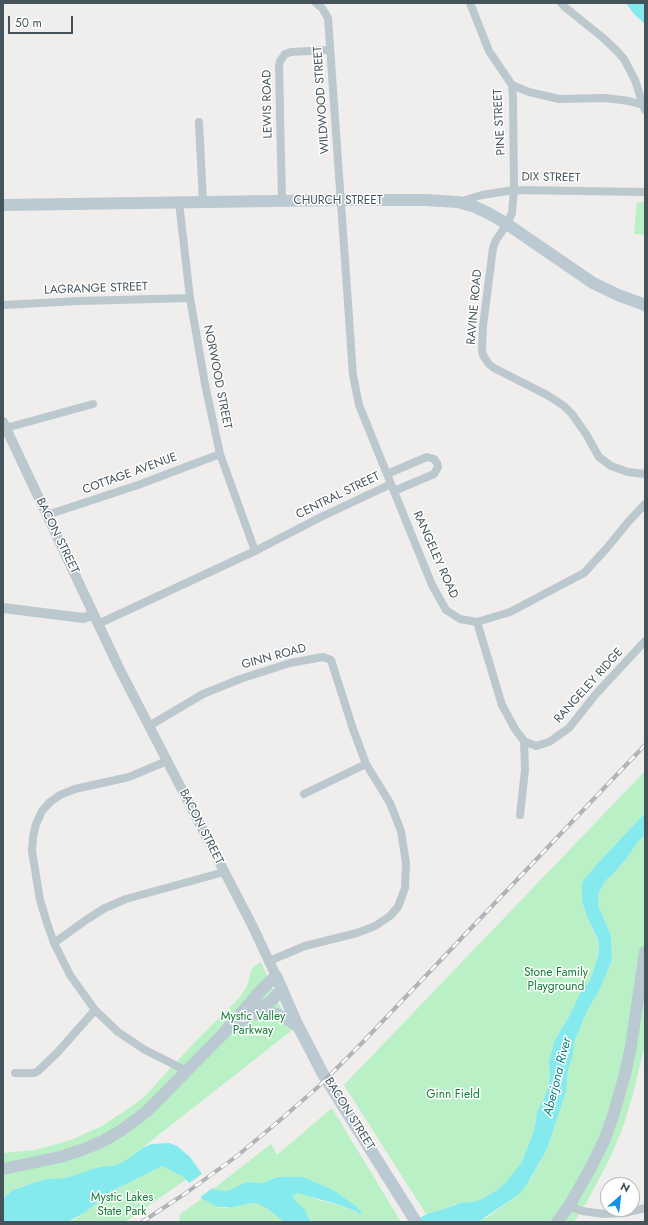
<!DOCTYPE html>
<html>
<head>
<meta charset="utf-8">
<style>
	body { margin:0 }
	#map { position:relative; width:648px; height:1225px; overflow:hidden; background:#f0eded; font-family:Jost,sans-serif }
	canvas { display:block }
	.frame { position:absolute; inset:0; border:4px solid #45545b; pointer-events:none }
	.north { position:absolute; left:600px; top:1177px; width:40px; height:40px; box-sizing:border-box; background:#fff; border:1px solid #b5bbbd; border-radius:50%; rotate:28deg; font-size:11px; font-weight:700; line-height:16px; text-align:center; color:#45545b }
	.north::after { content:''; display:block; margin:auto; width:14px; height:18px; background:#1391e4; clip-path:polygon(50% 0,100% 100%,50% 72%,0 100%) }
	.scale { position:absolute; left:8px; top:16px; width:65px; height:18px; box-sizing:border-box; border:2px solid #45545b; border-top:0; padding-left:5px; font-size:12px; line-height:14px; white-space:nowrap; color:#45545b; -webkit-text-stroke:3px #fff; paint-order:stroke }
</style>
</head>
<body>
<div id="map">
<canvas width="648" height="1225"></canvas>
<div class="frame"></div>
<div class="north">N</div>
<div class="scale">50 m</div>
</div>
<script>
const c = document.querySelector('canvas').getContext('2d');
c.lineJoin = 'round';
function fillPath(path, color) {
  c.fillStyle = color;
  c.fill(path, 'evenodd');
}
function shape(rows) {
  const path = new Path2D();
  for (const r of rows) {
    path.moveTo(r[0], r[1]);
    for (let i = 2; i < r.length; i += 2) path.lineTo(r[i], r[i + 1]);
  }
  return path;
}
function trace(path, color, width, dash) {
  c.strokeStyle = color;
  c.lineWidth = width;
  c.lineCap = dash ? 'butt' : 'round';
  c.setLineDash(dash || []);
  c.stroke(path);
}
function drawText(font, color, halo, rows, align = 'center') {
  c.font = font + ' Jost,sans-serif';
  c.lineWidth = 3;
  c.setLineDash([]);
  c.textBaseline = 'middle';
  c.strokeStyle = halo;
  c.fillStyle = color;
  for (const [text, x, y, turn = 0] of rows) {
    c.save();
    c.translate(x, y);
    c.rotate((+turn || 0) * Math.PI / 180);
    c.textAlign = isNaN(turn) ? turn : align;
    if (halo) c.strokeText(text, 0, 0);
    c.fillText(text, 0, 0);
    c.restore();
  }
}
fillPath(shape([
	[637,202,645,202,645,235,634,234],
	[645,771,645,813,599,862,582,890,582,902,585,912,599,944,597,959,590,980,577,1000,570,1015,555,1040,549,1061,550,1077,546,1094,536,1118,534,1131,521,1164,514,1174,501,1187,482,1199,473,1202,455,1204,445,1209,426,1214,344,1085],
	[645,835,645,1044,633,1094,624,1124,612,1154,588,1200,574,1222,474,1222,486,1218,518,1195,530,1180,547,1149,566,1092,568,1071,573,1055,575,1040,586,1013,599,991,612,960,611,935,599,908,598,900,599,892,606,880,616,871,629,855,637,843],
	[261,962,291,1031,128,1159,117,1165,99,1167,66,1178,48,1179,25,1185,13,1190,3,1198,3,1153,35,1150,71,1140,102,1126,132,1106,144,1097,193,1044,240,997,247,986,252,968],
	[332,1108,401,1222,311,1222,307,1213,294,1199,294,1193,301,1193,318,1200,343,1206,357,1213,356,1206,333,1190,303,1177,277,1177,263,1183,246,1182,228,1191,220,1191,213,1189,271,1144,277,1155],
	[162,1166,181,1175,187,1179,125,1222,67,1222,77,1218,104,1197,116,1189],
	[202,1199,218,1207,224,1208,253,1203,258,1203,268,1209,284,1222,179,1222,180,1214]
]), '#b9f0c5');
fillPath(shape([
	[626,3,645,3,645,24,633,13],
	[645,813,645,835,637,843,629,855,616,871,606,880,599,892,598,900,599,908,611,935,612,960,599,991,586,1013,575,1040,573,1055,568,1071,566,1092,547,1149,534,1172,526,1186,518,1195,481,1220,474,1222,412,1222,429,1213,445,1209,459,1203,473,1202,482,1199,497,1190,505,1183,521,1164,534,1131,537,1113,546,1094,550,1077,549,1061,555,1040,570,1015,579,995,590,980,597,959,599,949,598,940,587,917,582,902,582,885,583,881,599,862],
	[169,1143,177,1146,190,1157,213,1189,216,1190,228,1191,246,1182,263,1183,277,1177,303,1177,333,1190,356,1206,363,1215,343,1206,298,1193,293,1195,294,1199,305,1210,311,1222,284,1222,268,1209,257,1203,252,1203,233,1207,218,1207,202,1199,184,1177,162,1166,116,1189,104,1197,84,1213,69,1221,3,1222,3,1198,13,1190,32,1183,48,1179,66,1178,99,1167,117,1165,128,1159,144,1147,152,1144]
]), '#84eaee');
fillPath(shape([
	[203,1173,214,1187,199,1198,188,1184]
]), '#f0eded');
trace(shape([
	[470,3,489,51,512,85,513,99,514,190,512,213,507,224,496,240,493,248,483,326,482,349,483,355,489,364,494,368,547,395,564,406,572,414,586,434,599,457,611,466,628,472,645,474],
	[561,3,566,8,602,37,616,50,624,59,635,80,643,105],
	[512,85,529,92,559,99,606,98,629,101,643,105,645,110],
	[199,122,203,202],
	[282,201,279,67,280,61,285,54,291,52,330,50],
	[179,202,190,298,205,384,220,454,255,551],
	[459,202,482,195,514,190,645,192],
	[3,305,79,301,190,298],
	[6,428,93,404],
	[387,474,427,457,434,459,437,463,438,467,434,474,394,491],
	[391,484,432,585,446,610,460,619,477,622,510,612,584,573,606,549,629,521,645,504],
	[47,515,138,485,220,454],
	[477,622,502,705,515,729,524,741,525,770,520,815],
	[98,624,255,551,321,517,391,484,359,405,353,375,328,18,322,8,316,3],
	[149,726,203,694,240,679,290,663,323,657,331,660,353,729,366,764,390,803,401,831,406,863,405,888,398,907,390,916,375,926,357,933,305,946,269,961],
	[524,741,536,746,549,742,569,728,596,694,645,641],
	[167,761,129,777,75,789,60,795,50,802,42,811,36,824,33,837,32,851,40,900,47,923,54,943,70,975,95,1010,118,1032,145,1050,187,1071],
	[304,794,366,764],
	[54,943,86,920,105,908,126,899,224,872],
	[15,1073,34,1073,38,1071,57,1053,95,1010],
	[569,1206,582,1211,604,1214,624,1213,645,1208]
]), '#bbc8cd', 8);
trace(shape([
	[3,422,119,668,252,925,276,976],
	[3,608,83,618,94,615]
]), '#bbc8cd', 10);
trace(shape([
	[3,205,341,200,425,200,458,202,475,207,490,214,507,224,593,283,618,295,645,305],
	[252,1014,264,1012,277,1014,290,1021,298,1027],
	[238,1023,271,1001,282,989],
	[3,1169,60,1157,82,1150,103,1141,122,1130,146,1112,162,1096,224,1033,262,989,276,976,296,1022,323,1074,416,1222],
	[557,1222,569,1206,589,1171,604,1141,614,1113,625,1074,631,1046,645,952]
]), '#bac9d2', 12);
const rail = shape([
	[142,1222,186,1193,237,1156,279,1121,319,1086,361,1044,645,745]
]);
trace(rail, '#afb4b8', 4);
trace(rail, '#fff', 2.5, [8]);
drawText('12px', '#45545b', '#fff', [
	["WILDWOOD STREET",322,100,-94],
	["LEWIS ROAD",268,104,-91],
	["PINE STREET",500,122,-93],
	["DIX STREET",551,178,1],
	["CHURCH STREET",338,201],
	["LAGRANGE STREET",96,289,-2],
	["RAVINE ROAD",475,307,-85],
	["NORWOOD STREET",217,377,79],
	["COTTAGE AVENUE",130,474,-20],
	["CENTRAL STREET",338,496,-26],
	["BACON STREET",57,536,64],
	["RANGELEY ROAD",435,555,66],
	["GINN ROAD",274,657,-15],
	["RANGELEY RIDGE",589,686,-48],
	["BACON STREET",201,827,63],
	["BACON STREET",349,1114,58]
]);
drawText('12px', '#137e37', '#fff', [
	["Stone Family",556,973],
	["Playground",556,987],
	["Mystic Valley",253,1017],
	["Parkway",253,1031],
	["Ginn Field",453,1095],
	["Mystic Lakes",122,1198],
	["State Park",122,1212]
]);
drawText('italic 13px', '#0a7f84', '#fff', [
	["Aberjona River",558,1077,-76]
]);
</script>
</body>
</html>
